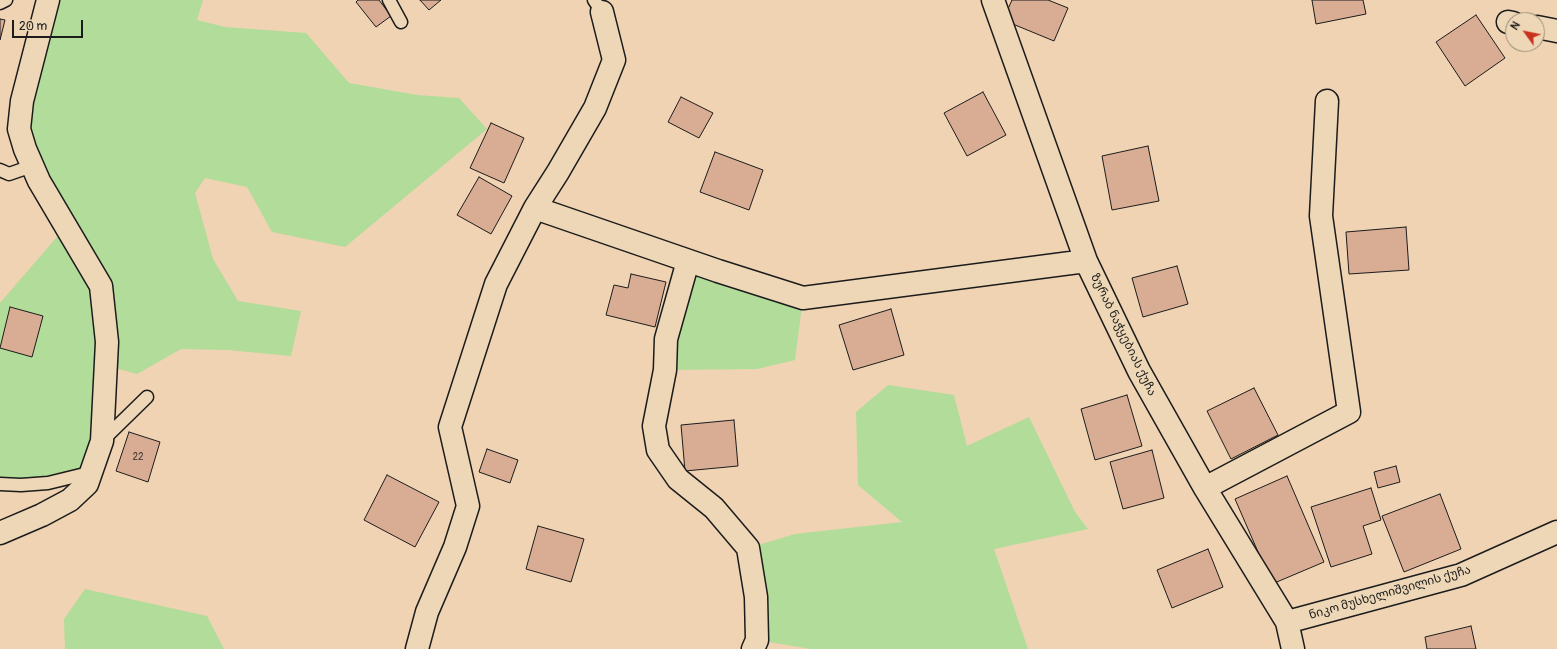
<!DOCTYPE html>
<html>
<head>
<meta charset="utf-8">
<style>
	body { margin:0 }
	#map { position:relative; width:1557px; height:649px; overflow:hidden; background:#efd3b3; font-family:Pangolin,sans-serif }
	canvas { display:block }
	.north { position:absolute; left:1505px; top:12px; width:40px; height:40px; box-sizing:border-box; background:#edd7b6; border:1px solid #998c78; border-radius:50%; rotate:303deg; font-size:11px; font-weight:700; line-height:16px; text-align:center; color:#1c1c1c }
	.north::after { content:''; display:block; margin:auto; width:14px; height:18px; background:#c8321e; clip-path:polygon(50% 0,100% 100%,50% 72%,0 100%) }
	.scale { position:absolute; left:12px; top:20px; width:71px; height:18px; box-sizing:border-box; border:2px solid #1c1c1c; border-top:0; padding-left:5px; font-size:12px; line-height:14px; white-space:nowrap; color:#1c1c1c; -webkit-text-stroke:3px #edd7b6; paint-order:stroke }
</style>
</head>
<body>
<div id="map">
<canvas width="1557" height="649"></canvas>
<div class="north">N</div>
<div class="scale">20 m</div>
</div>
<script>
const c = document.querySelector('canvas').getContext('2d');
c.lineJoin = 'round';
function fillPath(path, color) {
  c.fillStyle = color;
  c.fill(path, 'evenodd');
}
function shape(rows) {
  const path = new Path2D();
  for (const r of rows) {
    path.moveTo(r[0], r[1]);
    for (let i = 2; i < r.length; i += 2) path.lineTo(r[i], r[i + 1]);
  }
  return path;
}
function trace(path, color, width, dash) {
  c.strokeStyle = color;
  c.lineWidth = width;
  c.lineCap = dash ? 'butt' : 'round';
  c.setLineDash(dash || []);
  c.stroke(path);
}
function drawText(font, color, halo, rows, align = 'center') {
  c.font = font + ' Pangolin,"Noto Sans Georgian",sans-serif';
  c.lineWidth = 3;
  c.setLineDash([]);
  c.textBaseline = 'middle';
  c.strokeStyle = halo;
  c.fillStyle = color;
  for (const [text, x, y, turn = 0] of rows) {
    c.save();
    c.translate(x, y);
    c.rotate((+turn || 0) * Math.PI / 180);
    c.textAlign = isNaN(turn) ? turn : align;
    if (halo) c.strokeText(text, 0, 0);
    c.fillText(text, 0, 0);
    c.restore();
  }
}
fillPath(shape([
	[51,0,203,0,197,20,225,27,306,33,349,83,417,95,459,98,487,129,345,247,272,232,247,187,205,178,195,193,213,259,238,301,301,311,291,356,228,350,181,349,137,374,108,366,93,472,0,483,0,303,68,224,26,126],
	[688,261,803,298,795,360,757,369,665,370],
	[888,385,954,395,967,446,1029,417,1075,512,1088,529,994,549,1028,649,811,649,757,640,748,548,795,534,902,522,858,485,856,412],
	[85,589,207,616,224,649,65,649,64,619]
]), '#b1dc9a');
const building = shape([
	[358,0,379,0,391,16,376,27,356,2,358,0],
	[420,0,441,0,429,10,420,0],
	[1012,0,1048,0,1068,8,1054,41,1003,20,1012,0],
	[1312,0,1363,0,1366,14,1316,24,1312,0],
	[1476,15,1505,58,1465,86,1436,42,1476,15],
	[0,19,5,20,0,40,0,19],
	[983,92,1006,135,967,156,944,113,983,92],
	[681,97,713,113,699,138,668,122,681,97],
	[491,123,524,138,504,183,470,168,491,123],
	[1148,146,1159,201,1112,210,1102,156,1148,146],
	[715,152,763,170,749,210,700,192,715,152],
	[479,177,512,196,491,234,457,215,479,177],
	[1406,227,1409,270,1349,274,1346,232,1406,227],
	[1177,266,1188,304,1143,317,1132,278,1177,266],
	[631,274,666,282,655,327,606,315,614,285,628,288,631,274],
	[10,307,43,316,32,357,0,348,10,307],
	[891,309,904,355,853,370,839,325,891,309],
	[1254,388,1278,435,1231,459,1207,411,1254,388],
	[1127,395,1142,446,1095,460,1081,409,1127,395],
	[734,420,738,466,685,471,681,425,734,420],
	[129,432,160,442,148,482,116,471,129,432],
	[487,449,518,460,510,483,479,472,487,449],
	[1152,450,1164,498,1123,509,1110,462,1152,450],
	[1396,466,1400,482,1378,488,1374,472,1396,466],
	[387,475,439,502,415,547,364,520,387,475],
	[1287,476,1324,562,1272,584,1235,499,1287,476],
	[1371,488,1381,520,1363,526,1372,554,1331,567,1311,507,1371,488],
	[1440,494,1461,549,1404,572,1382,516,1440,494],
	[538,526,584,539,571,582,526,569,538,526],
	[1208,549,1223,587,1172,608,1157,570,1208,549],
	[1471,626,1476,649,1427,649,1425,637,1471,626]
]);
fillPath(building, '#d9ad94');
trace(building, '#1c1c1c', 1);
const lane = shape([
	[389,0,401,22],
	[594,0,602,12],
	[0,3,6,0],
	[0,170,9,174,32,166],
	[102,441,147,397],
	[0,484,21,485,48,483,93,472]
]);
const street = shape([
	[993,0,1086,261,1139,371,1205,488,1287,622,1293,649],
	[1508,22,1513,23],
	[1537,27,1557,31],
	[535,208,558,172,595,108,614,60,602,12],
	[688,261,666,339,665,370,654,426,658,450,678,479,714,508,748,548,756,597,757,640,753,649],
	[1205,488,1349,412,1321,216,1327,101],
	[0,533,42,515,70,500,87,484,102,441,107,342,101,286,39,181,25,149,19,129,22,101,48,0],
	[1287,622,1461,575,1557,532],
	[417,649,427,612,455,547,468,506,450,427,496,284,535,208,718,271,803,298,1086,261]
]);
trace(lane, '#1c1c1c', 15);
trace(street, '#1c1c1c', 25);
trace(lane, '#edd7b6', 12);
trace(street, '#edd7b6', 22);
drawText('10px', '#4b403a', null, [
	["22",138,457]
]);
drawText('12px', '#1c1c1c', '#edd7b6', [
	["ზურაბ ნაჭყებიას ქუჩა",1123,335,64],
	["ნიკო მუსხელიშვილის ქუჩა",1390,593,-16]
]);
</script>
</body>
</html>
